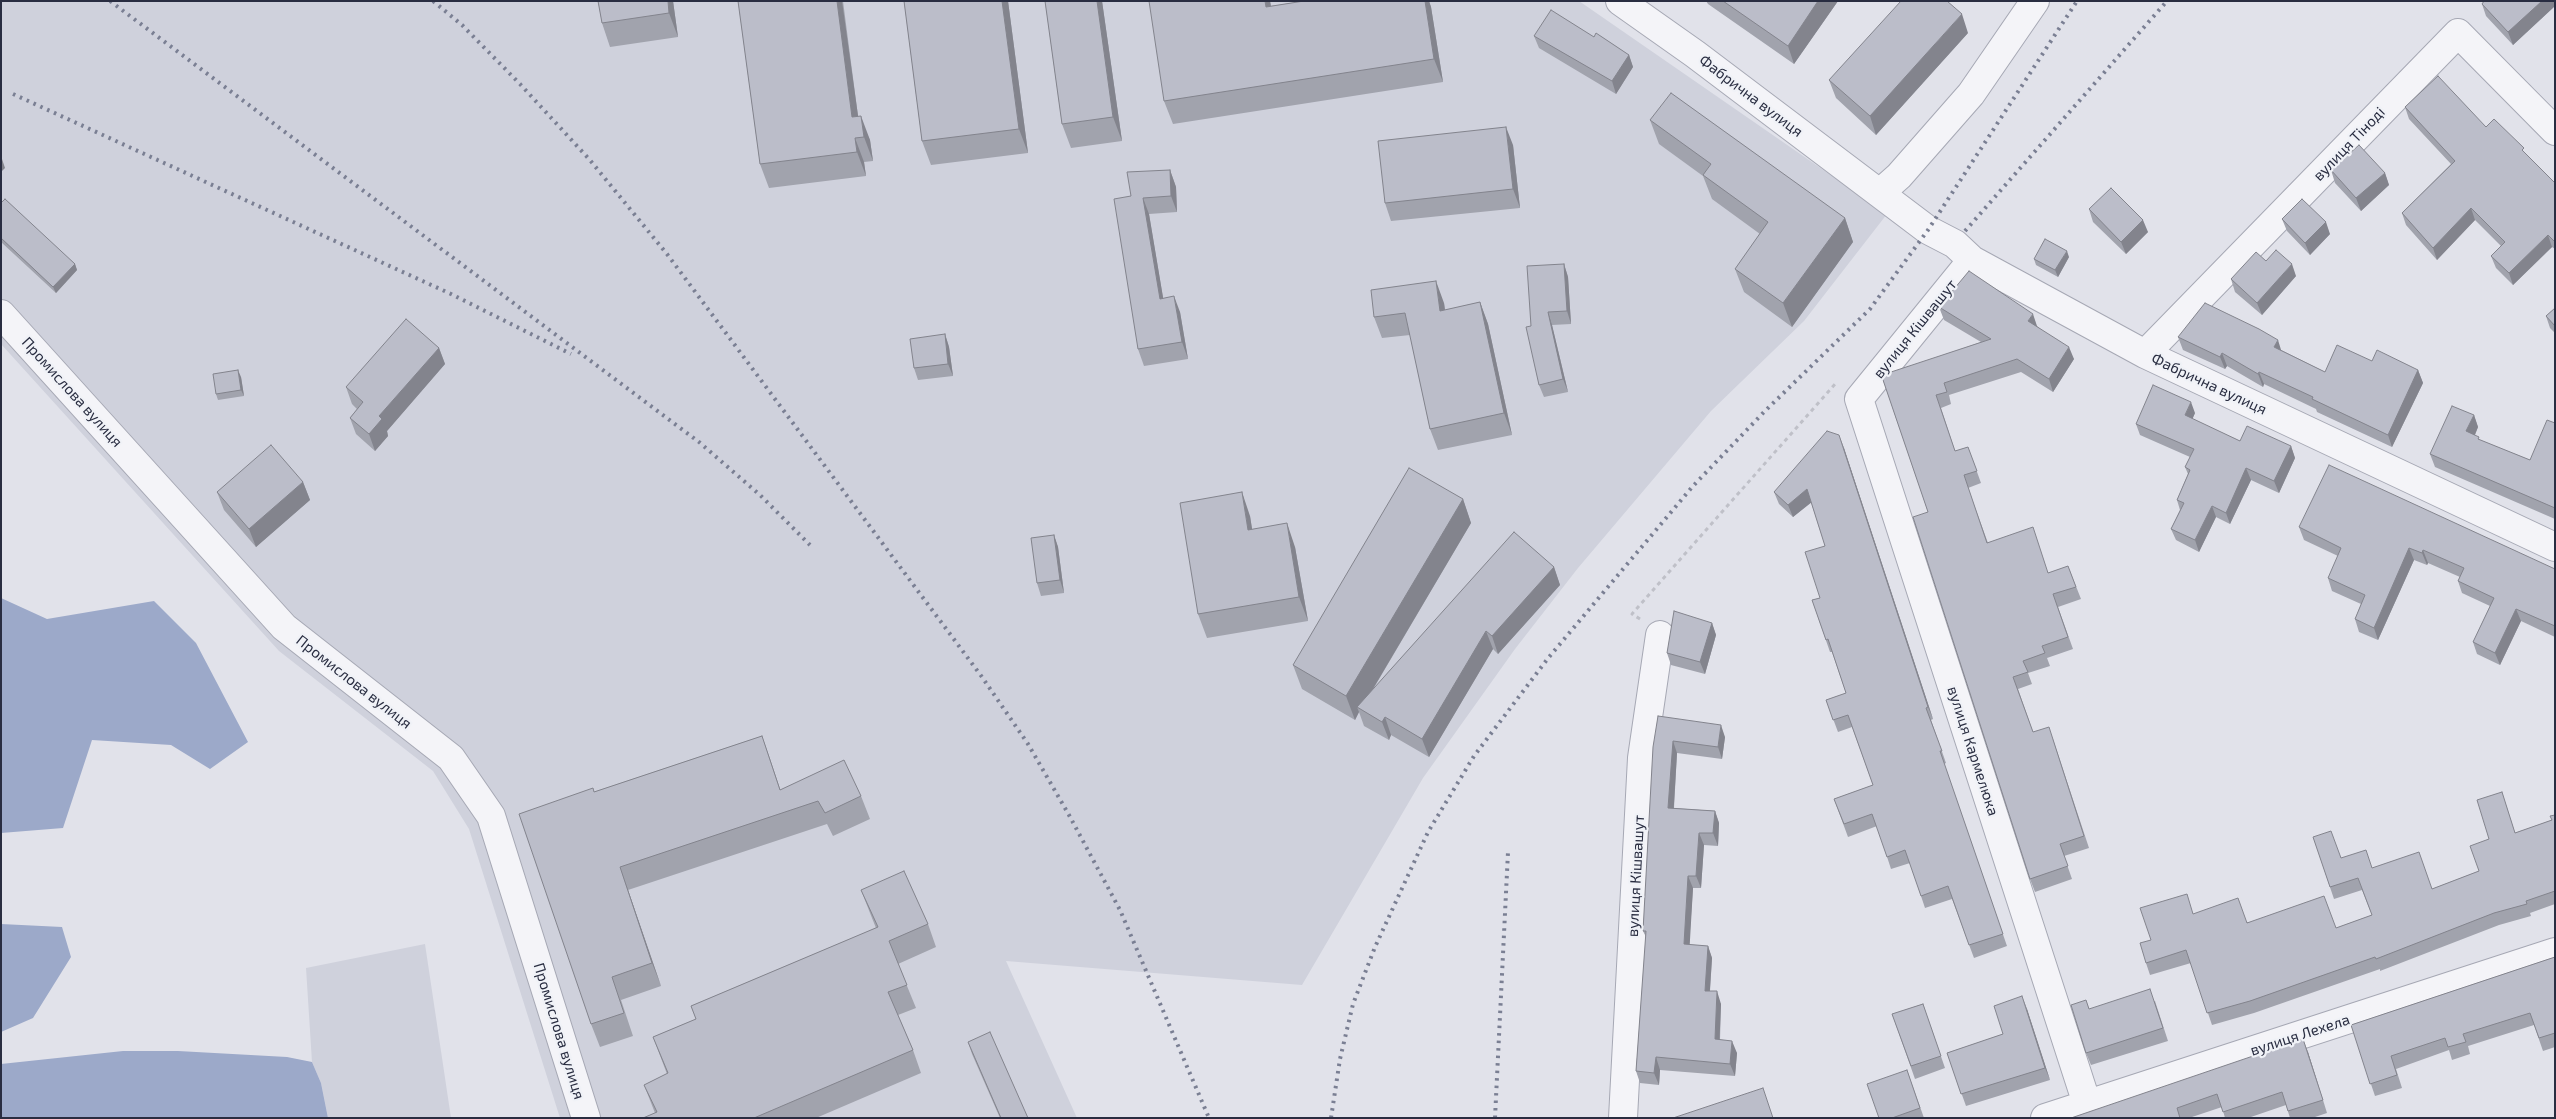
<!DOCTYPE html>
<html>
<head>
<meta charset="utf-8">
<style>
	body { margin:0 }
	#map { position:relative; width:2556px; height:1119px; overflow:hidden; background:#e1e2ea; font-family:"Exo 2",sans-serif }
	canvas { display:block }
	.frame { position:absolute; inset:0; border:2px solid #292d41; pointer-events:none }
</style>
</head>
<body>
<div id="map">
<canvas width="2556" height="1119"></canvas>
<div class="frame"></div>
</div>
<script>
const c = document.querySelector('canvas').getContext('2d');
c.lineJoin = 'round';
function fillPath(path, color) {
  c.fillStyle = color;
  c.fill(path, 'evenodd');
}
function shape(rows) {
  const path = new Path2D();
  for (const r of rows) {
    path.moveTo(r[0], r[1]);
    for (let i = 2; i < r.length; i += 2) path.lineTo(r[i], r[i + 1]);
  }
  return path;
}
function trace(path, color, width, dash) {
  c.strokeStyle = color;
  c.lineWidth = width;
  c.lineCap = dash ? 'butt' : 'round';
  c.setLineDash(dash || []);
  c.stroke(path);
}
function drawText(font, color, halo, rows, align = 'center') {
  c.font = font + ' "Exo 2",sans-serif';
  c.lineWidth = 4.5;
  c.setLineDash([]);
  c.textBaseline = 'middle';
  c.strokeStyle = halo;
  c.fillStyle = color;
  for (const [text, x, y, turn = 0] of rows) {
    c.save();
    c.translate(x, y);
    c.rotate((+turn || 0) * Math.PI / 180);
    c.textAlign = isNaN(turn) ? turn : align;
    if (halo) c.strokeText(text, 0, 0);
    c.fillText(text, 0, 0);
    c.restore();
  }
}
fillPath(shape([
	[1,1,1579,1,1887,214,1804,321,1711,411,1578,568,1515,649,1423,778,1302,985,1006,961,1077,1118,560,1118,469,829,433,771,279,651,1,344],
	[425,944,451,1118,328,1118,321,1083,312,1062,306,968]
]), '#cfd1dc');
fillPath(shape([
	[1,598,47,619,154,601,196,643,248,742,210,769,171,745,92,740,63,828,1,833],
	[1,924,62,927,71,957,33,1018,1,1032],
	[123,1051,178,1051,287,1057,312,1062,321,1083,328,1118,1,1118,1,1064]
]), '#9ca9c9');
const minor = shape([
	[1620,1,1695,54,1928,230,1955,244,1972,260,2145,354,2555,547],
	[1881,192,1899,176,1971,94,2035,1],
	[1972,260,1859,399,2087,1104],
	[1,314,284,627,451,758,491,816,586,1118],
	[2145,354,2458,33,2555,131],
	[1623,1118,1642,758,1660,635],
	[2045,1118,2555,952]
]);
trace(minor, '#a6a8b4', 30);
trace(shape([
	[1640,619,1632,614,1835,384]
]), '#bfc0c8', 3, [4, 4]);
trace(minor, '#f4f4f8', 28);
trace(shape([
	[110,1,699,442,760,495,810,545],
	[433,1,462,25,520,84,589,159,667,254,982,677,1028,744,1069,815,1120,910,1209,1118],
	[13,94,451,294,571,354],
	[1965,231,2167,1],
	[1331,1118,1340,1059,1353,1004,1375,947,1428,832,1474,756,1549,657,1693,486,1765,411,1870,309,1928,230,2077,1],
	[1495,1118,1508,852]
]), '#7a7f93', 4, [2.5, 5]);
fillPath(shape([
	[598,1,673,1,678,37,610,47,602,23],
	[738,1,843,1,858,116,870,140,873,161,864,162,866,176,769,188,760,164],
	[904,1,1008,1,1028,153,931,165,922,141],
	[1045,1,1102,1,1122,141,1071,148,1062,124],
	[1270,1,1271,6,1304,1,1429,1,1431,7,1443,82,1173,124,1164,101],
	[1706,1,1838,1,1794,64,1708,4],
	[2555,1,2555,6,2513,45,2486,16,2482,4],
	[1968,33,1876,135,1836,98,1829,80],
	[1534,36,1594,37,1629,55,1633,67,1616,94,1539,48],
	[2405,107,2486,127,2526,155,2555,183,2555,249,2552,247,2513,285,2496,268,2491,256,2501,246,2475,220,2437,260,2406,225,2402,213,2451,164,2409,119],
	[1650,120,1845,218,1853,242,1792,327,1744,292,1735,269,1760,234,1712,199,1703,176,1659,144],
	[1513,145,1520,208,1391,221,1385,203],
	[1170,170,1176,187,1177,212,1149,214,1163,298,1180,312,1188,359,1144,366,1138,349,1131,196],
	[2331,170,2385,173,2389,185,2361,211,2335,183],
	[1,203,75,264,77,270,56,293,1,242],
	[2089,209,2148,232,2126,254,2093,222],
	[2282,219,2330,234,2310,255,2287,231],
	[2069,257,2058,277,2036,265,2034,259],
	[1564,264,1568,277,1571,324,1552,325,1568,392,1544,397,1539,385,1531,326],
	[2296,276,2262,315,2235,292,2231,279],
	[1480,302,1488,324,1512,435,1438,450,1430,429,1410,335,1382,338,1374,317,1444,303,1445,310],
	[1939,307,2037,326,2074,359,2053,392,2021,372,1949,395,1951,404,1941,408,1955,451,1968,447,1981,483,1968,488,1988,543,2049,573,2068,566,2081,599,2058,607,2073,649,2047,658,2050,666,2028,673,2032,684,2018,689,2033,732,2053,739,2089,848,2064,856,2072,879,2035,892,2030,879,1928,512,1882,377,1981,342,1944,320],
	[2555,308,2555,333,2550,328,2546,316],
	[945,334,949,347,953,376,918,380,914,368],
	[2178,337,2281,350,2325,372,2372,361,2418,370,2423,383,2392,447,2317,412,2316,409,2264,384,2263,387,2227,366,2225,369,2183,350],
	[439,348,445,364,387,431,388,436,375,451,356,434,350,418,357,409,352,404,346,387],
	[241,377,244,396,218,400,216,394],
	[2195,413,2192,419,2240,441,2291,446,2295,458,2279,493,2251,480,2230,524,2216,517,2199,552,2176,540,2171,529,2180,510,2177,500,2188,474,2185,467,2190,457,2140,435,2136,424],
	[2474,415,2478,427,2475,435,2480,440,2530,460,2555,423,2555,519,2435,467,2430,454],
	[1844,448,1933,719,1931,720,1946,763,1944,764,2007,946,1974,958,1952,899,1925,908,1910,863,1891,869,1877,826,1848,837,1834,799,1873,785,1852,727,1838,732,1826,700,1846,693,1832,652,1830,652,1812,600,1820,598,1825,546,1811,502,1793,517,1779,504,1774,492],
	[303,482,310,500,256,547,224,510,217,492],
	[1463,499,1471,523,1372,691,1554,567,1560,585,1498,654,1493,649,1429,757,1391,735,1389,740,1364,726,1359,712,1355,720,1302,689,1293,665],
	[1250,516,1252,529,1295,547,1308,621,1207,638,1198,614],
	[2299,527,2555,569,2555,637,2521,621,2500,665,2477,654,2473,642,2490,606,2462,593,2458,581,2460,577,2428,563,2427,565,2414,560,2378,640,2359,632,2355,619,2361,604,2332,591,2328,578,2338,556,2304,540],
	[1054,535,1058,547,1064,593,1041,596,1037,583],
	[1712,623,1716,635,1705,674,1671,665,1667,653],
	[1658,716,1725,737,1722,759,1677,753,1674,808,1715,811,1719,823,1718,846,1704,845,1701,888,1693,888,1689,945,1708,946,1712,958,1710,991,1721,1004,1720,1040,1737,1053,1735,1076,1660,1070,1659,1085,1640,1083,1636,1071,1646,937,1643,931],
	[762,736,780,790,861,796,870,819,833,836,827,824,628,890,661,986,621,1000,633,1036,600,1047,591,1024,594,792],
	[2502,792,2515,833,2552,820,2555,815,2555,904,2530,913,2531,916,2499,925,2380,971,2380,969,2254,1013,2212,1025,2191,963,2150,975,2146,963,2151,940,2194,914,2247,922,2336,928,2372,915,2362,890,2334,899,2313,837,2341,858,2372,868,2432,889,2479,871,2489,839],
	[861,890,928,924,936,947,898,964,916,1008,898,1015,913,1050,921,1073,816,1118,643,1118,655,1113,644,1085,667,1074,653,1037,696,1019,691,1006,876,928,870,913],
	[2555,957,2555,1047,2543,1051,2534,1025,2468,1046,2470,1054,2452,1060,2449,1050,2396,1069,2402,1088,2375,1096,2351,1025],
	[2086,1000,2089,1009,2155,1001,2168,1041,2091,1065,2086,1053],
	[1923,1004,1945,1068,1915,1079,1892,1014],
	[2027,1009,2050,1080,1966,1106,1947,1053,2003,1034],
	[968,1042,1028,1118,1000,1118,972,1054],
	[2308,1052,2327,1113,2312,1118,2290,1118,2286,1105,2248,1118,2225,1118,2222,1107,2189,1118,2071,1118],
	[1907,1070,1924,1118,1879,1118]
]), '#a1a3ad');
fillPath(shape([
	[668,1,673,1,678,37,669,13],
	[837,1,842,1,861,137,852,117],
	[1002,1,1008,1,1028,153,1019,129],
	[1097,1,1102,1,1122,141,1113,117],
	[1265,1,1270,1,1275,31,1266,7],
	[1425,1,1429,1,1431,7,1443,82,1434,59],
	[1818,1,1838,1,1794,64,1788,46],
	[2542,1,2555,1,2555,6,2513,45,2508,32],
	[1962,14,1968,33,1876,135,1870,116],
	[1629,55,1633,67,1616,94,1612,81],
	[861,116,870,140,873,161,864,137],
	[1506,127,1513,145,1520,208,1513,189],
	[855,138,864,162,866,176,857,152],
	[2,159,5,168,1,172,1,160],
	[1170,170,1176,187,1177,212,1171,196],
	[2385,173,2389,185,2361,211,2356,198],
	[1143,198,1149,214,1166,315,1160,299],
	[2471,208,2475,220,2437,260,2433,248],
	[1845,218,1853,242,1792,327,1783,303],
	[2143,220,2148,232,2126,254,2121,242],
	[2326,222,2330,234,2310,255,2305,243],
	[2548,235,2552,247,2513,285,2509,273],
	[2067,251,2069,257,2058,277,2055,270],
	[75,264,77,270,56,293,53,287],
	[1564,264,1568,277,1571,324,1567,311],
	[2292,264,2296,276,2262,315,2257,303],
	[1436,281,1444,303,1448,333,1440,311],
	[1174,296,1180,312,1188,359,1182,342],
	[1480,302,1488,324,1512,435,1504,413],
	[1548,312,1552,325,1568,392,1563,379],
	[2033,314,2037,326,2032,333,2028,321],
	[945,334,949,347,953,376,948,364],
	[2278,340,2282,353,2274,347],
	[2069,347,2074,359,2053,392,2049,379],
	[439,348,445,364,387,431,388,436,375,451,369,434,379,416],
	[2222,353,2227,366,2225,369,2220,357],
	[238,370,241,377,244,396,241,390],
	[2418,370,2423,383,2392,447,2388,435],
	[2259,372,2264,384,2263,387,2258,374],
	[2191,402,2195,413,2189,427,2185,415],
	[2474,415,2478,427,2471,444,2466,431],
	[1839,435,1844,448,1933,719,1928,707],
	[2291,446,2295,458,2279,493,2274,481],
	[2246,468,2251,480,2230,524,2226,513],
	[303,482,310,500,256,547,249,529],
	[1807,489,1812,502,1793,517,1788,505],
	[1242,492,1250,516,1256,554,1248,530],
	[1463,499,1471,523,1361,709,1357,707,1359,712,1355,720,1346,696],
	[2212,506,2216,517,2199,552,2195,540],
	[1287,523,1295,547,1308,621,1299,597],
	[1054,535,1058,547,1064,593,1060,580],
	[2409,548,2414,560,2378,640,2374,628],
	[2423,550,2428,563,2427,565,2422,553],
	[1554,567,1560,585,1498,654,1492,636],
	[2516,609,2521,621,2500,665,2495,653],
	[1712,623,1716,635,1705,674,1700,662],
	[1486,631,1493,649,1429,757,1422,739],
	[1385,717,1391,735,1389,740,1382,722],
	[1721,725,1725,737,1722,759,1718,747],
	[762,736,770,759,788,813,780,790],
	[1673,741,1677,753,1673,820,1668,808],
	[1715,811,1719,823,1718,846,1713,833],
	[1699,833,1704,845,1701,888,1696,876],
	[620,867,628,890,661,986,652,963],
	[1688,876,1693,888,1689,957,1684,944],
	[1708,946,1712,958,1709,1003,1705,991],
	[1717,991,1721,1004,1719,1052,1715,1039],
	[2022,996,2027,1009,2050,1080,2045,1068],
	[2303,1039,2308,1052,2327,1113,2323,1100],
	[1732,1041,1737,1053,1735,1076,1730,1064],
	[1656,1057,1660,1070,1659,1085,1654,1073]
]), '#83848d');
const building = shape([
	[598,1,668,1,669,13,602,23,598,1],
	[738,1,837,1,852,117,861,116,864,137,855,138,857,152,760,164,738,1],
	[904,1,1002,1,1019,129,922,141,904,1],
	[1045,1,1097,1,1113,117,1062,124,1045,1],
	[1149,1,1265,1,1266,7,1304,1,1425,1,1434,59,1164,101,1149,1],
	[1723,1,1818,1,1788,46,1723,1],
	[1901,1,1947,1,1962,14,1870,116,1829,80,1901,1],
	[2484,1,2542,1,2508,32,2482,4,2484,1],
	[1551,10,1594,37,1596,33,1629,55,1612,81,1534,36,1551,10],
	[2438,76,2486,127,2494,119,2524,148,2522,150,2555,183,2555,242,2548,235,2509,273,2491,256,2505,242,2471,208,2433,248,2402,213,2455,161,2405,107,2438,76],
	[1671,93,1845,218,1783,303,1735,269,1768,222,1703,175,1711,164,1650,120,1671,93],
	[1506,127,1513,189,1385,203,1378,141,1506,127],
	[2359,145,2385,173,2356,198,2331,170,2359,145],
	[1170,170,1171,196,1143,198,1160,299,1174,296,1182,342,1138,349,1114,199,1131,196,1127,172,1170,170],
	[2111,188,2143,220,2121,242,2089,209,2111,188],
	[5,199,75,264,53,287,1,238,1,203,5,199],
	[2302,199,2326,222,2305,243,2282,219,2302,199],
	[2045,239,2067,251,2055,270,2034,259,2045,239],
	[2276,250,2292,264,2257,303,2231,279,2256,252,2266,261,2276,250],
	[1564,264,1567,311,1548,312,1563,379,1539,385,1526,327,1531,326,1527,266,1564,264],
	[1969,271,2033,314,2028,321,2069,347,2049,379,2017,359,1944,383,1947,392,1936,395,1955,451,1968,447,1977,471,1964,475,1987,543,2033,527,2048,573,2068,566,2076,587,2053,594,2068,637,2042,646,2045,653,2023,661,2028,672,2013,677,2033,732,2049,727,2084,836,2060,844,2068,866,2030,879,1913,517,1928,512,1882,377,1885,374,1991,339,1939,307,1969,271],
	[1436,281,1440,311,1480,302,1504,413,1430,429,1405,313,1374,317,1371,290,1436,281],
	[2205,303,2259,329,2278,340,2274,347,2325,372,2337,345,2372,361,2377,350,2418,370,2388,435,2312,399,2313,397,2259,372,2258,374,2222,353,2220,357,2178,337,2205,303],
	[2555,308,2555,326,2546,316,2555,308],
	[406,319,439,348,379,416,382,419,369,434,350,418,363,402,346,387,406,319],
	[945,334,948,364,914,368,910,339,945,334],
	[238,370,241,390,216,394,213,374,238,370],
	[2153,385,2191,402,2185,415,2240,441,2247,426,2291,446,2274,481,2246,468,2226,513,2212,506,2195,540,2171,529,2184,503,2177,500,2190,470,2185,467,2194,449,2136,424,2153,385],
	[2452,406,2474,415,2466,431,2479,437,2478,439,2530,460,2547,420,2555,423,2555,508,2430,454,2452,406],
	[1827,431,1839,435,1928,707,1926,708,1942,751,1940,751,2003,934,1969,945,1948,886,1921,896,1905,850,1887,857,1872,814,1844,824,1834,799,1873,785,1848,715,1833,720,1826,700,1846,693,1828,639,1826,640,1812,600,1820,598,1805,552,1825,546,1807,489,1788,505,1774,492,1827,431],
	[271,445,303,482,249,529,217,492,271,445],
	[2329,465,2555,569,2555,626,2516,609,2495,653,2473,642,2494,598,2458,581,2464,568,2423,550,2422,553,2409,548,2374,628,2355,619,2365,595,2328,578,2341,548,2299,527,2329,465],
	[1409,468,1463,499,1346,696,1293,665,1409,468],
	[1242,492,1248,530,1287,523,1299,597,1198,614,1180,503,1242,492],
	[1514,532,1554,567,1492,636,1486,631,1422,739,1385,717,1382,722,1357,707,1514,532],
	[1054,535,1060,580,1037,583,1031,538,1054,535],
	[1674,611,1712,623,1700,662,1667,653,1674,611],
	[1658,716,1721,725,1718,747,1673,741,1668,808,1715,811,1713,833,1699,833,1696,876,1688,876,1684,944,1708,946,1705,991,1717,991,1715,1039,1732,1041,1730,1064,1656,1057,1654,1073,1636,1071,1646,931,1643,931,1653,747,1658,716],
	[762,736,780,790,844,760,861,796,825,813,818,801,620,867,652,963,612,977,624,1013,591,1024,519,814,593,788,594,792,762,736],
	[2502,792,2515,833,2552,820,2550,816,2555,815,2555,891,2526,901,2527,904,2494,913,2376,959,2375,957,2250,1001,2207,1013,2186,950,2146,963,2140,943,2151,940,2140,908,2187,894,2193,914,2238,898,2247,923,2324,896,2336,928,2372,915,2358,878,2330,887,2313,837,2331,831,2341,858,2366,850,2372,868,2419,852,2432,889,2479,871,2470,846,2489,839,2477,800,2502,792],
	[904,871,928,924,889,941,907,985,888,992,913,1050,754,1118,643,1118,657,1112,644,1085,668,1073,653,1037,696,1019,691,1006,878,927,861,890,904,871],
	[2555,957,2555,1033,2539,1038,2530,1013,2463,1034,2466,1042,2448,1047,2445,1038,2391,1056,2397,1075,2370,1084,2351,1025,2555,957],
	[2150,989,2163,1028,2086,1053,2071,1005,2086,1000,2089,1009,2150,989],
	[2022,996,2045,1068,1961,1094,1947,1053,2003,1034,1994,1006,2022,996],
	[1923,1004,1941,1056,1911,1066,1892,1014,1923,1004],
	[990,1032,1028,1118,1001,1118,968,1042,990,1032],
	[2303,1039,2323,1100,2288,1111,2282,1092,2223,1112,2217,1094,2177,1108,2180,1118,2071,1118,2303,1039],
	[1907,1070,1920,1108,1892,1118,1879,1118,1867,1084,1907,1070],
	[1763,1088,1773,1118,1673,1118,1763,1088]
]);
fillPath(building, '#bbbdc9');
trace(building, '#83848d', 1);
drawText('15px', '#292d41', '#f0f2f7', [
	["Фабрична вулиця",1751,96,37],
	["вулиця Тіноді",2349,144,-46],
	["вулиця Кішвашут",1915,329,-51],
	["Фабрична вулиця",2209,384,25],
	["Промислова вулиця",72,392,48],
	["Промислова вулиця",354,682,38],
	["вулиця Кармелюка",1973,751,72],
	["вулиця Кішвашут",1636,876,-87],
	["Промислова вулиця",559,1031,73],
	["вулиця Лехела",2300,1035,-18]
]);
</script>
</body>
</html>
